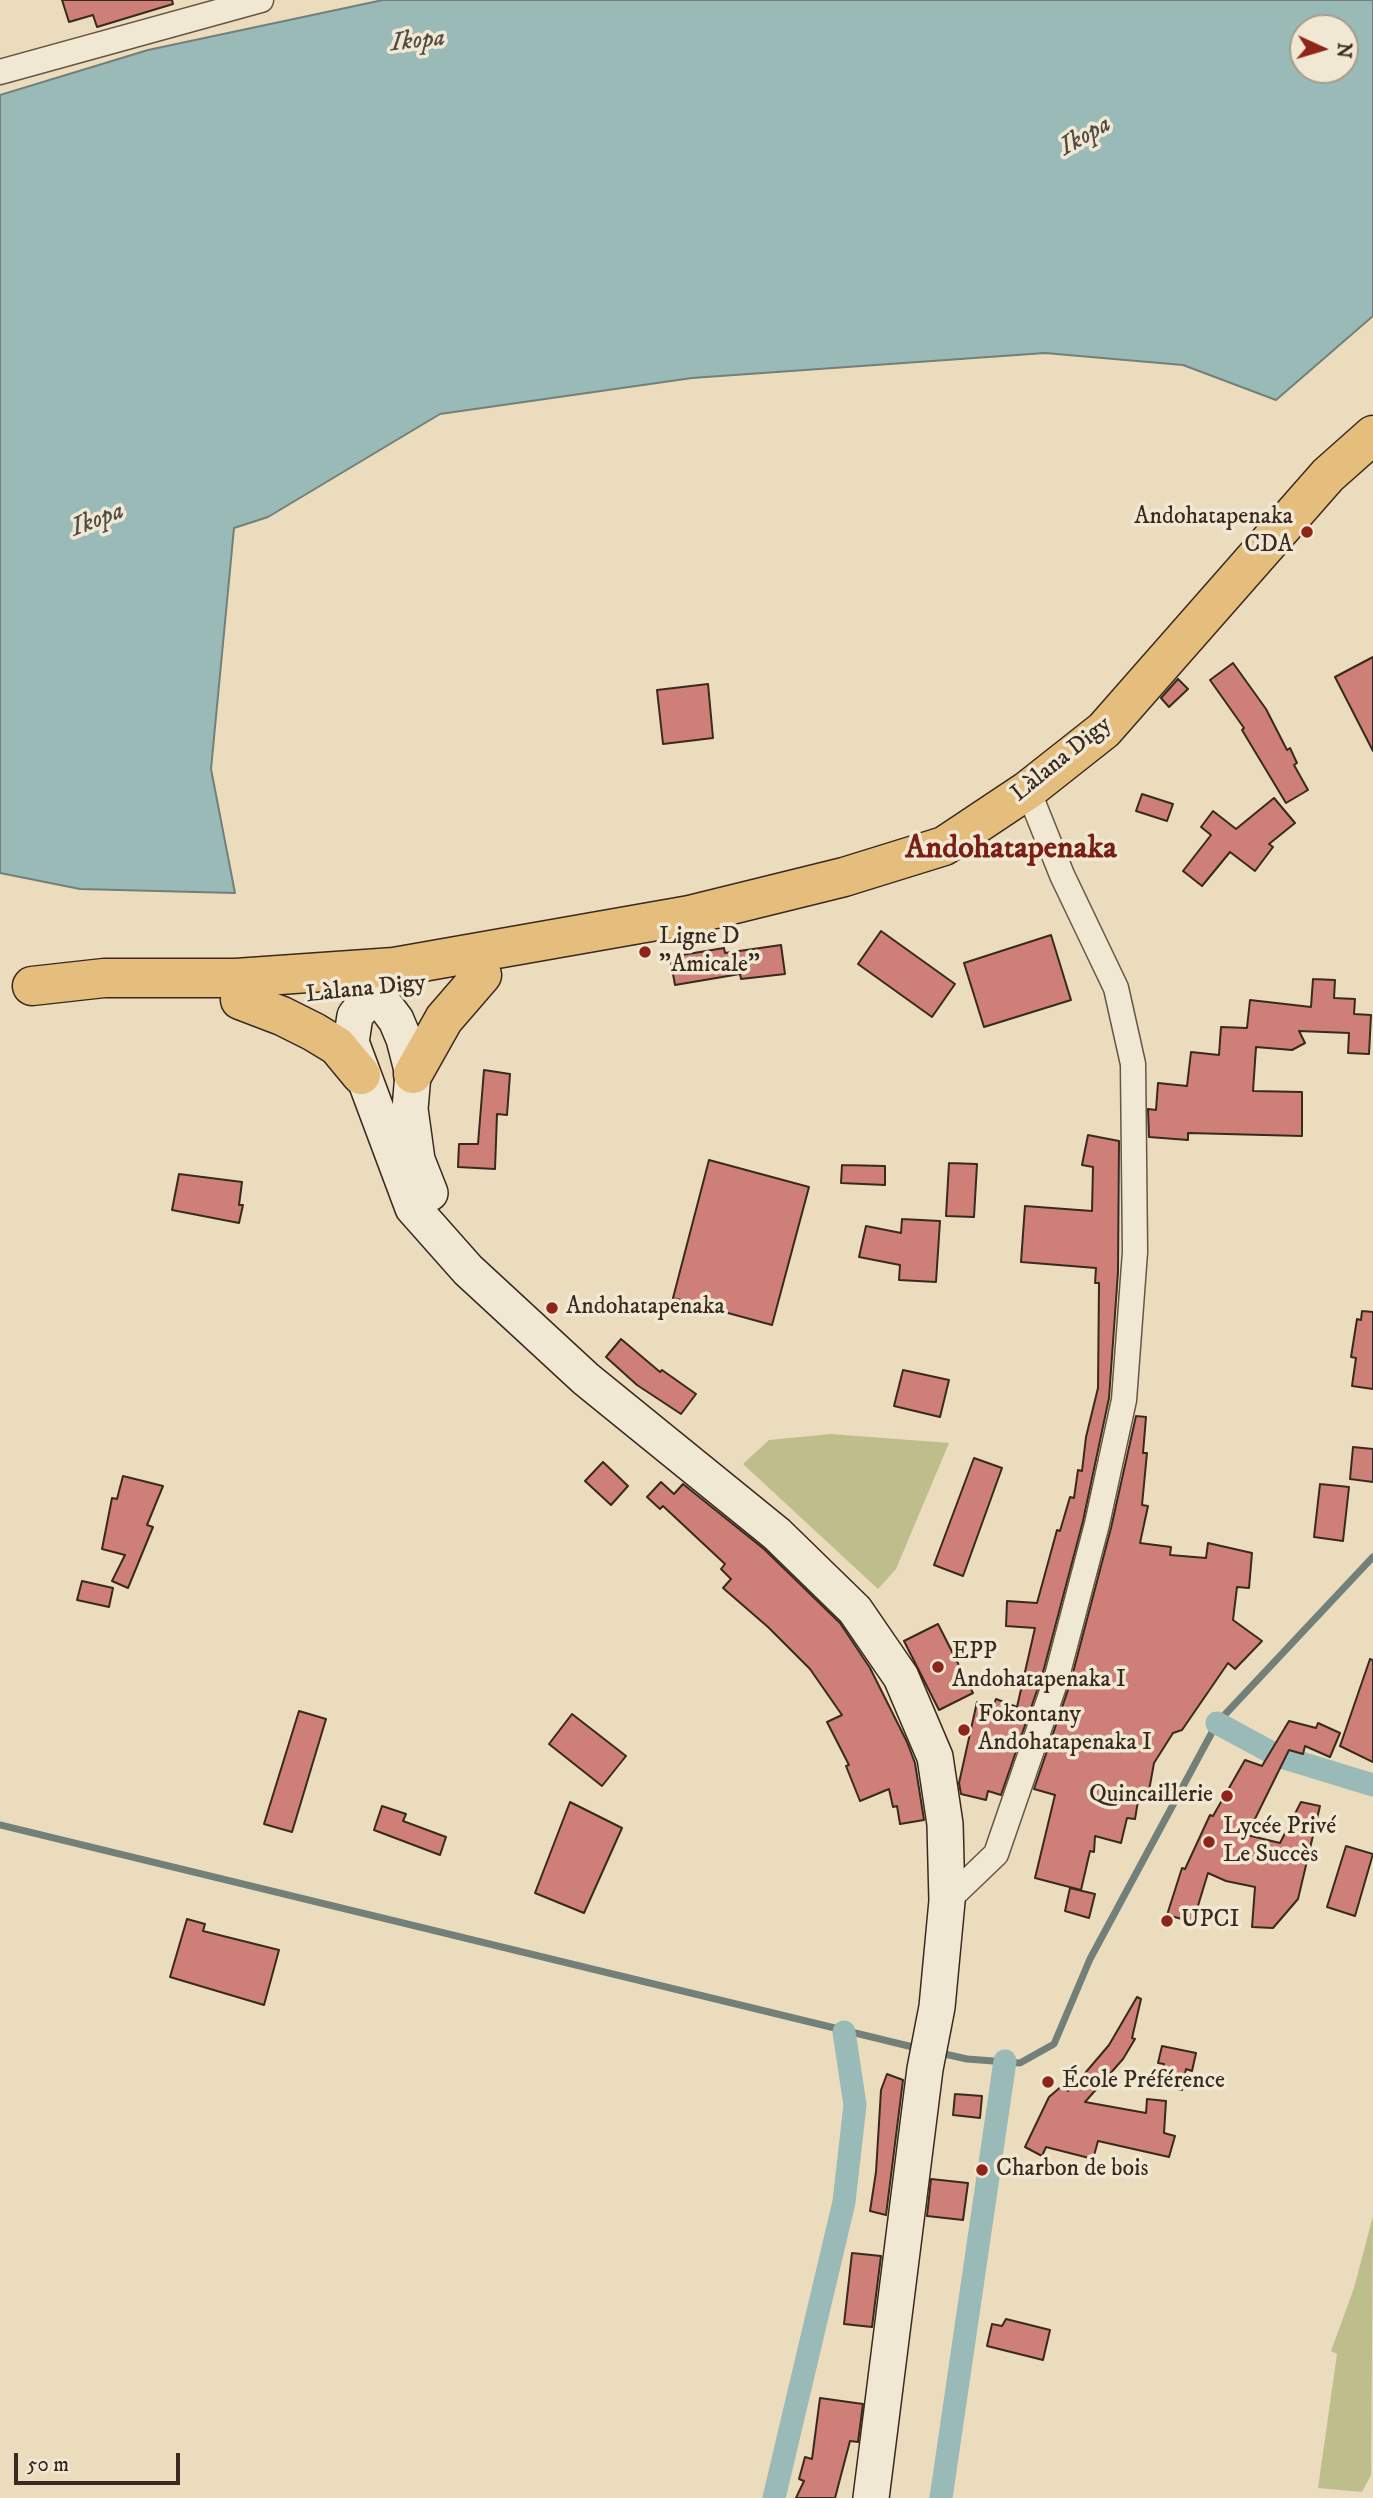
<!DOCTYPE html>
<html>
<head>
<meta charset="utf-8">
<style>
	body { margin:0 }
	#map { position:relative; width:1373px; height:2498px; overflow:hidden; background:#eadcbc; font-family:"IM FELL DW Pica",serif }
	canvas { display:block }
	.north { position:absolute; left:1289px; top:14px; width:70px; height:70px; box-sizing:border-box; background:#f1e8d3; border:2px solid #a89c8a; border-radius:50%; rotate:94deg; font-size:19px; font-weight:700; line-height:28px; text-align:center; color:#3a291d }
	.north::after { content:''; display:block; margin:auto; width:24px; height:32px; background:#8f2418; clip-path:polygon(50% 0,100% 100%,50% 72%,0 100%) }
	.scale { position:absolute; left:14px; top:2453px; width:166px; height:32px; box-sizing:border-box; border:4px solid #3a291d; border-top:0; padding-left:9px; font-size:21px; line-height:24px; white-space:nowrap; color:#3a291d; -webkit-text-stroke:5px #f1e8d3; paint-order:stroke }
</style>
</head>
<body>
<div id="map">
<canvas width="1373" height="2498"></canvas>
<div class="north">N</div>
<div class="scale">50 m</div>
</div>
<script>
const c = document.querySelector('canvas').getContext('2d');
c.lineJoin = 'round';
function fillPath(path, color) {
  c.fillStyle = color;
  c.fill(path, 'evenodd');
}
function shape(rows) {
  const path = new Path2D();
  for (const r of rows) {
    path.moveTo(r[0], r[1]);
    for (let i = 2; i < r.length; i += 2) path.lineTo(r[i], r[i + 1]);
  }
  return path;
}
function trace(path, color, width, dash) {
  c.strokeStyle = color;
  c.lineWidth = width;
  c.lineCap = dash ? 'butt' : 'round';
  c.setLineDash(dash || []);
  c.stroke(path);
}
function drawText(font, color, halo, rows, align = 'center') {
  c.font = font + ' "IM FELL DW Pica",serif';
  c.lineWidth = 7;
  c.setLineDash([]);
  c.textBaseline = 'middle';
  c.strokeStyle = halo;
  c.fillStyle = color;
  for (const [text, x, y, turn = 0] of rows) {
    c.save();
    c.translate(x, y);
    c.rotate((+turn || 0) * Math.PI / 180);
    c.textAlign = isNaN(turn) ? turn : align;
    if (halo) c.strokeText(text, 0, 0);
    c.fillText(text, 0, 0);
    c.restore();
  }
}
fillPath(shape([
	[831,1434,949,1443,896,1569,878,1589,743,1464,769,1440],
	[1373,2216,1371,2475,1362,2492,1318,2488,1337,2354,1331,2351,1354,2288]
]), '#bebe8c');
const water = shape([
	[383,0,1373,0,1373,316,1276,400,1183,365,1045,353,692,378,440,414,268,517,234,528,211,769,235,893,80,889,0,873,0,95,148,50,383,0],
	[1303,28,1345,28,1345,70,1303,70,1303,28]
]);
fillPath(water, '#99bab7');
trace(water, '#738079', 2);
trace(shape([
	[0,1825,921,2049],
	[940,2053,967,2059,1020,2063,1054,2044,1090,1959,1217,1723,1373,1557]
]), '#738079', 7);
trace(shape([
	[1217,1723,1278,1756,1373,1785],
	[774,2498,844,2202,855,2105,844,2032],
	[941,2498,1005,2061]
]), '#99bab7', 23);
const building = shape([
	[62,0,172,0,173,4,97,27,93,15,69,22,62,0],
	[1373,657,1373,751,1335,677,1373,657],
	[1233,663,1266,709,1287,750,1290,748,1297,763,1294,765,1308,790,1286,803,1242,730,1244,728,1210,680,1233,663],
	[1178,679,1188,689,1169,707,1161,698,1178,679],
	[708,684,713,738,663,744,657,690,708,684],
	[1142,794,1173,804,1167,821,1136,811,1142,794],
	[1274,798,1295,823,1269,844,1273,847,1255,871,1230,852,1202,886,1183,871,1211,835,1201,827,1213,811,1236,829,1274,798],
	[881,931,955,984,932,1017,858,964,881,931],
	[1051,935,1071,1000,984,1027,964,963,1051,935],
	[781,945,785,974,741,979,740,974,675,985,670,957,724,948,725,953,781,945],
	[1313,979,1335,980,1334,998,1355,999,1354,1014,1371,1015,1369,1054,1348,1053,1349,1033,1299,1031,1305,1043,1292,1050,1256,1047,1253,1091,1302,1092,1302,1136,1188,1133,1188,1140,1149,1137,1148,1109,1156,1110,1158,1083,1187,1086,1191,1052,1219,1055,1221,1027,1247,1028,1250,1000,1311,1007,1313,979],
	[484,1070,510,1074,507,1115,497,1114,495,1169,458,1167,459,1144,478,1144,484,1070],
	[1088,1135,1119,1141,1118,1272,1109,1398,1083,1521,1042,1676,1001,1795,988,1791,986,1800,961,1794,959,1783,977,1702,987,1722,996,1699,1017,1707,1035,1628,1006,1626,1007,1601,1037,1603,1057,1530,1060,1531,1070,1497,1074,1498,1078,1470,1082,1471,1086,1437,1098,1388,1099,1283,1095,1283,1096,1268,1021,1262,1025,1206,1092,1211,1093,1167,1082,1165,1088,1135],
	[709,1160,809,1187,772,1325,673,1298,709,1160],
	[949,1163,977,1164,974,1217,946,1216,949,1163],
	[842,1165,885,1166,885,1185,841,1183,842,1165],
	[179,1174,242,1182,239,1205,243,1205,239,1223,172,1210,179,1174],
	[902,1219,940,1221,936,1282,899,1280,900,1265,859,1257,866,1226,901,1233,902,1219],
	[1362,1311,1373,1312,1373,1389,1352,1386,1356,1358,1351,1357,1357,1319,1361,1320,1362,1311],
	[621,1339,660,1372,662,1370,696,1394,681,1414,637,1385,606,1357,621,1339],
	[903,1370,949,1380,940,1417,894,1406,903,1370],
	[1136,1416,1146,1417,1143,1453,1147,1453,1142,1505,1148,1506,1140,1543,1171,1547,1170,1555,1206,1558,1208,1543,1252,1553,1249,1588,1237,1587,1233,1620,1262,1641,1235,1669,1228,1663,1182,1730,1173,1733,1154,1763,1148,1796,1139,1795,1135,1819,1127,1818,1121,1843,1095,1836,1094,1852,1090,1851,1081,1890,1035,1878,1055,1795,1034,1789,1070,1684,1111,1528,1136,1416],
	[1353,1447,1373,1449,1373,1482,1350,1479,1353,1447],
	[974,1458,1002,1468,963,1576,934,1565,974,1458],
	[603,1462,628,1486,611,1505,585,1481,603,1462],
	[123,1476,163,1486,147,1525,153,1527,128,1588,112,1581,125,1555,102,1549,112,1498,117,1499,123,1476],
	[661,1482,674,1494,683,1484,764,1549,840,1623,870,1668,907,1742,915,1763,924,1820,900,1824,897,1806,893,1807,889,1789,860,1801,846,1766,849,1765,827,1722,842,1715,810,1669,768,1627,723,1588,731,1579,721,1569,725,1564,663,1506,660,1509,647,1497,661,1482],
	[1320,1484,1349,1487,1343,1541,1314,1537,1320,1484],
	[82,1581,113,1588,109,1607,77,1600,82,1581],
	[938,1624,973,1693,939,1710,904,1641,938,1624],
	[1370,1659,1373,1660,1373,1762,1340,1746,1370,1659],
	[299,1711,326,1719,292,1832,264,1824,299,1711],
	[572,1714,626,1756,602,1786,549,1744,572,1714],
	[1289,1721,1316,1728,1318,1723,1340,1733,1330,1757,1305,1746,1303,1754,1289,1750,1247,1835,1280,1843,1301,1802,1320,1806,1298,1899,1273,1928,1252,1927,1255,1887,1226,1881,1208,1873,1193,1922,1167,1915,1182,1868,1185,1869,1210,1815,1213,1816,1245,1760,1262,1766,1289,1721],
	[570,1802,622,1828,584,1913,535,1893,570,1802],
	[382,1806,406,1814,403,1821,446,1837,440,1855,374,1830,382,1806],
	[1346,1846,1373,1854,1355,1916,1327,1907,1346,1846],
	[1070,1888,1095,1894,1089,1918,1065,1911,1070,1888],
	[187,1919,205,1924,203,1931,279,1950,264,2005,170,1977,187,1919],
	[1137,1997,1141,1999,1132,2038,1135,2039,1123,2059,1085,2102,1146,2113,1147,2099,1166,2101,1164,2133,1175,2136,1169,2157,1098,2141,1093,2159,1046,2147,1042,2156,1025,2147,1049,2097,1063,2085,1068,2091,1086,2072,1109,2045,1137,1997],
	[1162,2046,1196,2053,1192,2071,1186,2069,1182,2090,1159,2086,1164,2064,1158,2063,1162,2046],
	[887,2074,903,2080,886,2215,870,2211,876,2172,881,2090,887,2074],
	[955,2094,982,2096,980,2118,953,2115,955,2094],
	[931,2179,968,2183,963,2220,927,2216,931,2179],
	[852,2253,881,2256,872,2327,844,2324,852,2253],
	[1006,2319,1050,2330,1043,2360,987,2346,992,2324,1002,2326,1006,2319],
	[820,2398,863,2404,858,2442,850,2441,835,2498,796,2498,804,2481,799,2479,805,2457,812,2459,820,2398]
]);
fillPath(building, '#ce8078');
trace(building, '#3a291d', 2);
const street = shape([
	[0,72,261,0],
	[947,1901,996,1854,1056,1680,1097,1524,1124,1400,1135,1252,1133,1064,1116,988,1062,875,1028,790]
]);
const secondary = shape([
	[394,967,355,1016,351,1042,413,1208,468,1270,586,1379,777,1534,855,1610,901,1677,935,1757,945,1824,947,1901,937,2007,925,2069,871,2498],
	[359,979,375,992,396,1020,404,1039,413,1074,410,1109,417,1160,430,1193]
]);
const primary = shape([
	[32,986,104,978,236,978,394,967,690,915,844,877,944,846,1028,790,1104,730,1328,475,1373,435],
	[240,1000,282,1016,314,1032,337,1046,361,1075],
	[413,1074,444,1019,482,975]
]);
trace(street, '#665645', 27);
trace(secondary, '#3a291d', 38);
trace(primary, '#3a291d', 41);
trace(street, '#f1e8d3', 24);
trace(secondary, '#f1e8d3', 35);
trace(primary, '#e5be7e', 38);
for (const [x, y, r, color] of [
	[1307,532,7,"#8f2418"],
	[645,952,7,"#8f2418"],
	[552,1308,7,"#8f2418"],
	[938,1667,7,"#8f2418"],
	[964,1730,7,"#8f2418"],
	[1227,1796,7,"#8f2418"],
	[1209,1842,7,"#8f2418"],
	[1167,1921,7,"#8f2418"],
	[1048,2082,7,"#8f2418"],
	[982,2170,7,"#8f2418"]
]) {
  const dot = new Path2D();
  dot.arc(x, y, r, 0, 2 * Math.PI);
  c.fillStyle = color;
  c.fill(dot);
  trace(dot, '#f1e8d3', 2.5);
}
drawText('24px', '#3a291d', '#f1e8d3', [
	["Andohatapenaka",1293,518,"right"],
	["CDA",1293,546,"right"],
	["Ligne D",659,938],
	["\"Amicale\"",659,966],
	["Andohatapenaka",566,1308],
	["EPP",952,1653],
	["Andohatapenaka I",952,1681],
	["Fokontany",978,1716],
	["Andohatapenaka I",978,1744],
	["Quincaillerie",1213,1796,"right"],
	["Lycée Privé",1223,1828],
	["Le Succès",1223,1856],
	["UPCI",1181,1921],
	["École Préférence",1062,2082],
	["Charbon de bois",996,2170]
], 'left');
drawText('24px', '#3a291d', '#f1e8d3', [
	["Làlana Digy",1062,760,-39],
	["Làlana Digy",366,990,-6]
]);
drawText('italic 26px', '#524d44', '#f1e8d3', [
	["Ikopa",418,42,-6],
	["Ikopa",1086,137,-30],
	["Ikopa",98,521,-21]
]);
drawText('bold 32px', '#7a1f14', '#f1e8d3', [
	["Andohatapenaka",1011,850]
]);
</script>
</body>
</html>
